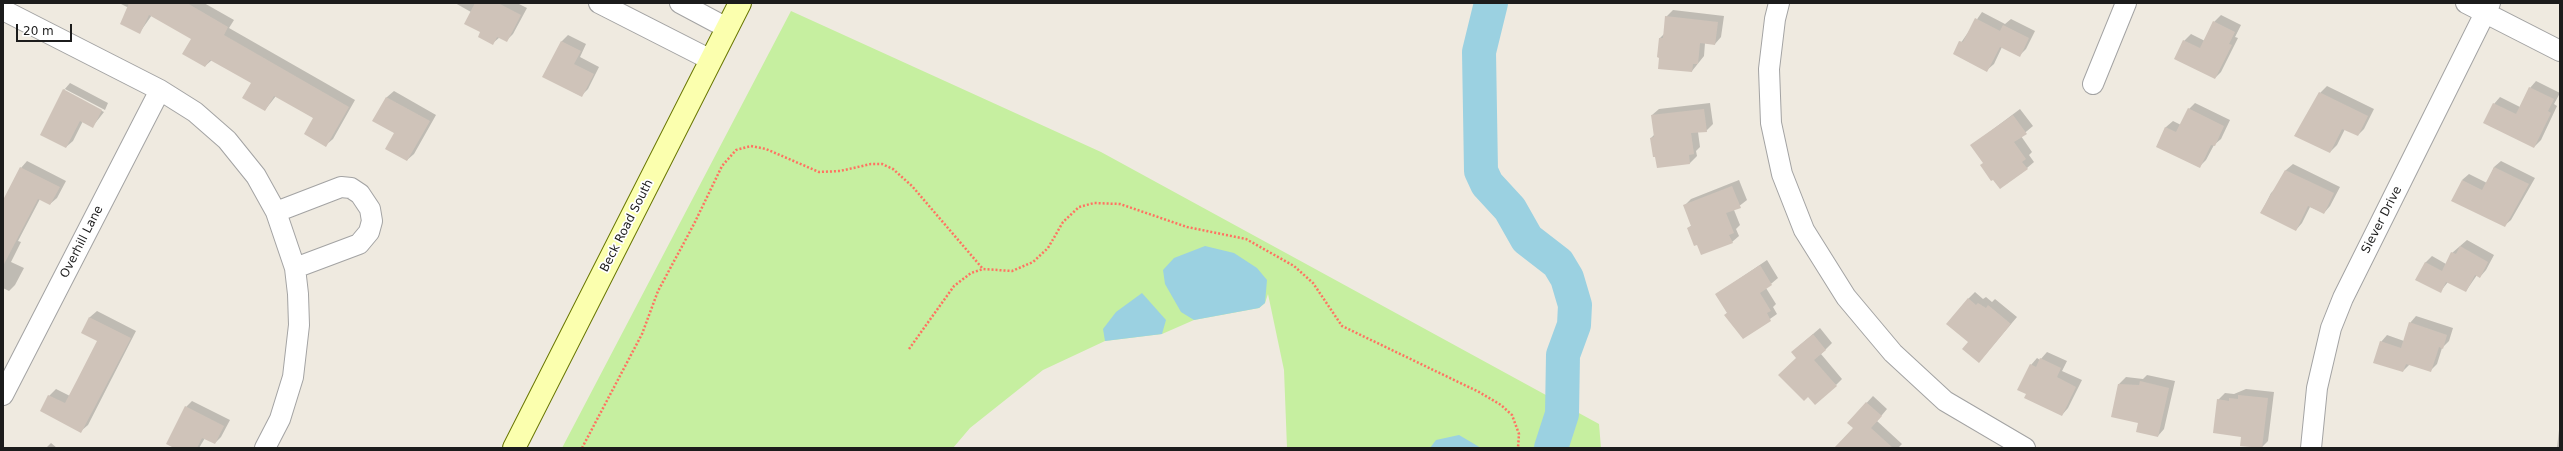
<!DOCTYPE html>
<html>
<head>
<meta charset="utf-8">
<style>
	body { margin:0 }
	#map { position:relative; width:2563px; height:451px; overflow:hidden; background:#efeae0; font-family:"DejaVu Sans",sans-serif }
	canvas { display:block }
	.frame { position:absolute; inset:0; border:4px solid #1c1c1c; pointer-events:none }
	.scale { position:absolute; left:16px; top:24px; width:56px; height:18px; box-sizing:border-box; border:2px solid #1c1c1c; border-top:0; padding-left:5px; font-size:12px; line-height:14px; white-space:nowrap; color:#1c1c1c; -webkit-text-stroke:3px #fff; paint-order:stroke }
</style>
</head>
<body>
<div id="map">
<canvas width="2563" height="451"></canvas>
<div class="frame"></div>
<div class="scale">20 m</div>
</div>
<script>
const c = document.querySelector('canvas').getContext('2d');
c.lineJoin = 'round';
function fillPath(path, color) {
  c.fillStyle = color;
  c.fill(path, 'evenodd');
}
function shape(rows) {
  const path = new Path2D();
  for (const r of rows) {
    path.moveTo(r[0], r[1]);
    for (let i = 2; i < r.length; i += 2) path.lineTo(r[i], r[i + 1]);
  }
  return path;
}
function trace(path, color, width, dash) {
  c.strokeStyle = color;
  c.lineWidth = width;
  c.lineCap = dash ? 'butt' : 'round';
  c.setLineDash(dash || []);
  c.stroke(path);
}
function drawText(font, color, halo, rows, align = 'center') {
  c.font = font + ' "DejaVu Sans",sans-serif';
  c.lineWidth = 3.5;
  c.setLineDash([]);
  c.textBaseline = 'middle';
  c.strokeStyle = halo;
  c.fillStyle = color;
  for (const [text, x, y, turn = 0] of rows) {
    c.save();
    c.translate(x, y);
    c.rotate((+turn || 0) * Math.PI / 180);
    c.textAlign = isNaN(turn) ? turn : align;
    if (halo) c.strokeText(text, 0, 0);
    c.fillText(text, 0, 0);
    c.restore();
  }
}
fillPath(shape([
	[791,11,1101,152,1599,424,1601,448,1287,448,1284,370,1268,294,1265,303,1259,308,1194,320,1162,334,1105,341,1043,370,970,428,953,448,562,448]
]), '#c6efa0');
fillPath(shape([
	[1205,246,1234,253,1257,268,1267,280,1265,303,1259,308,1194,320,1181,312,1165,284,1163,270,1174,258],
	[1142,293,1166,320,1162,334,1105,341,1103,329,1116,312],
	[1459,435,1481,448,1430,448,1436,440]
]), '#9bd1e1');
fillPath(shape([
	[119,3,204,3,234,20,229,28,355,100,333,139,326,145,314,118,276,96,265,110,252,82,212,60,205,66,192,38,152,15,140,32,129,8],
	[455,3,517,3,527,8,513,34,507,40,500,37,493,43,482,32,471,12],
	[1673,10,1724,16,1721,37,1715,44,1705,43,1704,56,1692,71,1660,38,1664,34,1666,17],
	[1982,12,2005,24,2011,19,2035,31,2026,49,2019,56,2002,47,1994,64,1987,70,1954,53],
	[2221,15,2241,25,2235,37,2238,38,2221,72,2215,78,2184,41,2191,34,2205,41,2214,22],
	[568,35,586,44,580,57,599,67,588,89,581,96,544,77,562,41],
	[2536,81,2560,93,2554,104,2557,106,2541,140,2534,147,2494,104,2500,97,2520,107,2530,88],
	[70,83,108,103,105,110,65,89,65,91,104,112,93,126,83,121,73,141,66,147,64,90],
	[2327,86,2374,109,2364,129,2358,135,2345,129,2337,145,2330,152,2320,93],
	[394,91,436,115,414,154,407,160,395,133,374,121,387,97],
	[1710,103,1713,124,1706,131,1698,132,1700,147,1696,151,1697,156,1690,163,1658,167,1651,138,1655,134,1652,115,1659,109],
	[2195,103,2230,120,2221,139,2214,145,2206,160,2199,167,2157,146,2166,127,2173,121,2181,125,2189,109],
	[2020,109,2033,126,2021,136,2032,152,2029,155,2034,162,2027,168,1984,163,1972,145],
	[27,161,66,181,57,198,50,204,40,199,18,241,21,242,11,262,24,268,15,285,9,291,3,288,3,202,21,168],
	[2501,161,2535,178,2511,220,2504,226,2462,180,2469,174,2487,183,2494,167],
	[2293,164,2340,187,2330,206,2324,213,2310,207,2302,223,2296,230,2261,213,2271,193,2278,186,2286,170],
	[1739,180,1747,200,1734,210,1740,225,1736,229,1739,236,1732,242,1688,228,1692,225,1684,206,1691,199],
	[2467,240,2494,255,2486,270,2480,277,2477,275,2466,291,2448,282,2440,292,2425,263,2432,256,2446,264,2452,253],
	[1767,260,1778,278,1766,288,1776,304,1773,307,1777,314,1743,338,1725,315,1728,312,1717,294],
	[1975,292,1983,299,1986,297,1992,302,1995,299,2017,317,1979,362,1968,299],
	[97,311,136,331,88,425,81,431,49,396,56,389,70,396,99,341,82,332,90,317],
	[2416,316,2453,328,2449,341,2442,348,2437,364,2430,371,2410,364,2403,371,2381,342,2387,335,2404,341,2410,323],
	[1820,328,1832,343,1821,354,1842,379,1836,385,1797,358,1799,346],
	[2047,352,2067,361,2062,371,2082,380,2068,408,2062,415,2031,365,2037,358,2040,360],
	[2147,375,2175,381,2164,429,2158,436,2119,384,2126,377,2143,379],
	[2246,389,2274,392,2268,441,2261,448,2242,436,2218,400,2225,393,2234,394],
	[1873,396,1887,409,1877,421,1902,444,1898,448,1840,448,1854,428,1848,423],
	[192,401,230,420,221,437,215,443,205,438,199,448,176,448,186,407],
	[2560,429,2560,448,2557,448,2559,430],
	[51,443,57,448,46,448]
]), '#0003');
trace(shape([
	[1491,3,1479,52,1481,171,1487,184,1510,209,1527,239,1558,263,1567,278,1575,305,1574,325,1563,355,1562,414,1551,448]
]), '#9bd1e1', 34);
fillPath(shape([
	[129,3,187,3,228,27,224,35,349,107,326,147,304,134,313,118,274,96,265,111,242,98,251,83,210,60,205,67,182,54,191,39,149,15,140,34,120,24],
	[475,3,498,3,521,15,507,42,497,37,493,45,478,37,480,32,464,24],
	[1665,16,1718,22,1715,45,1700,43,1698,64,1693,64,1692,72,1658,69,1659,58,1657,57,1659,38,1663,38],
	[1975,18,2000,31,2003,25,2029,38,2020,57,2000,47,1987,72,1953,54,1959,41,1963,42],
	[2213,21,2235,32,2229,44,2232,45,2215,79,2174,59,2183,40,2200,48],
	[561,41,581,51,574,64,594,74,582,97,542,77],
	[2529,87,2554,99,2548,111,2551,113,2534,148,2483,123,2493,103,2516,114],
	[63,89,102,110,93,128,80,121,66,148,40,135],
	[2319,92,2368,116,2358,136,2342,129,2330,153,2294,136],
	[386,97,430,121,407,161,385,149,394,133,372,121],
	[2188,108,2224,126,2215,146,2211,145,2200,168,2156,147,2165,127,2176,132],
	[1704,109,1707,132,1691,133,1694,154,1689,155,1690,164,1657,168,1655,157,1653,157,1650,138,1654,137,1651,115],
	[2013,115,2027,134,2014,142,2026,159,2022,162,2028,169,2000,189,1993,180,1991,181,1980,165,1983,163,1970,145],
	[20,167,60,187,50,205,38,199,3,266,3,200],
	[2494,167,2529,184,2505,227,2451,201,2462,180,2482,190],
	[2285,170,2334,193,2324,214,2308,206,2296,231,2260,213],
	[1732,186,1741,208,1726,213,1734,233,1729,235,1733,243,1701,255,1697,245,1694,246,1687,228,1691,226,1683,205],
	[2460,246,2488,262,2480,278,2475,275,2466,292,2446,282,2441,293,2415,280,2425,262,2442,271,2451,252,2456,254],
	[1760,265,1772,285,1760,293,1771,311,1767,313,1771,321,1743,339,1724,315,1727,313,1715,294],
	[1968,298,1976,305,1978,303,1986,308,1988,305,2011,324,1979,363,1962,349,1968,342,1946,324],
	[89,317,131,338,81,433,40,411,48,395,65,403,76,382,97,341,81,333],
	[2409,322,2447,335,2443,349,2439,347,2431,372,2406,364,2403,372,2373,363,2380,341,2401,348],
	[1813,334,1826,350,1814,360,1837,386,1815,405,1808,397,1804,401,1778,375,1796,358,1791,352],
	[2040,358,2061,368,2057,377,2076,387,2062,416,2024,398,2026,394,2017,390,2030,364,2036,367],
	[2140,381,2169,388,2158,437,2136,432,2138,423,2111,417,2118,384,2139,385],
	[2238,395,2268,398,2262,448,2240,446,2241,437,2213,433,2217,399,2229,401,2229,398,2238,399],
	[1866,402,1882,416,1871,428,1893,448,1834,448,1853,428,1847,423],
	[185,406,224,426,215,444,202,438,197,448,174,448,166,444]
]), '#cfc3b9');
const street = shape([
	[599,3,711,60],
	[680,3,727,28],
	[1779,3,1775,19,1769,69,1771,123,1782,174,1804,230,1846,297,1893,353,1945,401,2025,448],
	[2466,3,2560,51],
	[3,10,160,90,195,112,227,140,256,176,276,212,295,268,298,294,299,325,293,377,280,419,265,448],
	[2093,84,2126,3],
	[276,212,341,187,351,188,360,194,370,209,372,221,369,232,359,244,295,268],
	[3,395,160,90],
	[2311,448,2317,388,2331,328,2343,298,2490,3]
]);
const secondary = shape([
	[514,448,740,3]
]);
trace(street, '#a3a3a3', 22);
trace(secondary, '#687600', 24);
trace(shape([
	[909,349,954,286,971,273,983,269,1012,271,1033,262,1048,248,1063,222,1079,207,1094,203,1120,204,1187,227,1246,239,1294,266,1313,283,1342,326,1479,392,1501,405,1512,415,1519,434,1518,448],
	[582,448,642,334,658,291,694,224,722,166,736,150,751,146,766,149,819,172,840,171,871,164,882,164,893,169,912,186,983,269]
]), '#ff7261', 2.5, [2, 2]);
trace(street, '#fff', 20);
trace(secondary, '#fbffae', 22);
drawText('12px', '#1c1c1c', '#fff', [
	["Siever Drive",2382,220,-63],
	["Beck Road South",627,226,-63],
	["Overhill Lane",82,242,-63]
]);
</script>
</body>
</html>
